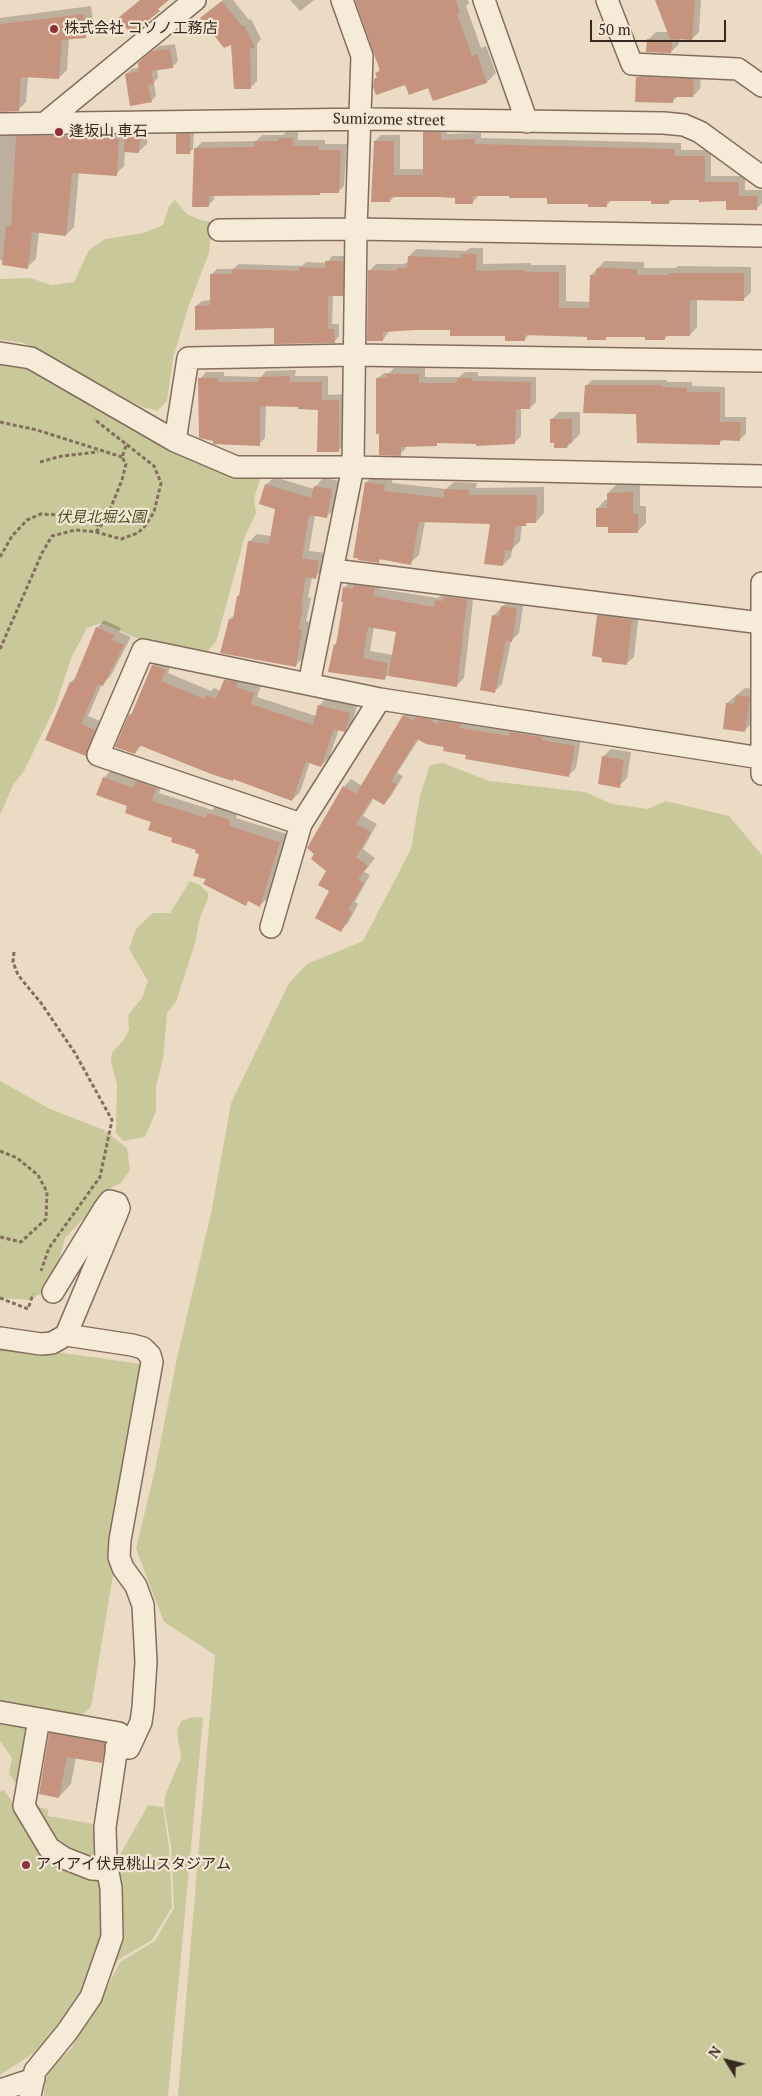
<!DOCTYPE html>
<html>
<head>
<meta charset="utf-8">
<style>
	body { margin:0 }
	#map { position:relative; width:762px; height:2096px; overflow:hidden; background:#ebdbc5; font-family:"PT Serif",serif }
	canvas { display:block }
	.north { position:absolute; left:702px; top:2036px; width:50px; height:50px; -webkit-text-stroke:4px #f3e6d4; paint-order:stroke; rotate:306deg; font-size:14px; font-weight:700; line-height:20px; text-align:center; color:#36271f }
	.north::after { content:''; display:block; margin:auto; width:18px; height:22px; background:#36271f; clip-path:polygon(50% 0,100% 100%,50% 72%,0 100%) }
	.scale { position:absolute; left:590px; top:20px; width:136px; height:22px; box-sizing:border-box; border:2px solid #36271f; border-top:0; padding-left:6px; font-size:15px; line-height:18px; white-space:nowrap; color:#36271f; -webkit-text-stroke:4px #f3e6d4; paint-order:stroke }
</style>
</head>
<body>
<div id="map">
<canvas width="762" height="2096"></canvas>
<div class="north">N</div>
<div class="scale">50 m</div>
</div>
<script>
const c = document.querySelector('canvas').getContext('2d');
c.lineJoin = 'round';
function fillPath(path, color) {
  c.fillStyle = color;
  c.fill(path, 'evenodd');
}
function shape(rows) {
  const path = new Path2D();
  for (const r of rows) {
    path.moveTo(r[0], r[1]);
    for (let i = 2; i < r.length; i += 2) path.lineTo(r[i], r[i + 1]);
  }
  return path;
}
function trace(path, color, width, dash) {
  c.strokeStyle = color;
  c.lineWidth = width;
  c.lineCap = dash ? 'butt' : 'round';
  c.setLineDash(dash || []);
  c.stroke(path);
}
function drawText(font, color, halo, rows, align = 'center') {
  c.font = font + ' "PT Serif","Noto Sans JP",serif';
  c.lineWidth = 4.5;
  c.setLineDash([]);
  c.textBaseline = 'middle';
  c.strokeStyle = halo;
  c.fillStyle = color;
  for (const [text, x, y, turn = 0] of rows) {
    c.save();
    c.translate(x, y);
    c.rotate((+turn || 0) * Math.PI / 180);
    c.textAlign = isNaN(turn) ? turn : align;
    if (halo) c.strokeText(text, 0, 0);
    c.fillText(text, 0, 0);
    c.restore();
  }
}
fillPath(shape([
	[175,200,187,214,200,220,212,222,209,253,188,308,173,358,167,401,157,411,140,406,24,343,0,340,0,279,30,278,52,285,74,282,89,250,105,239,144,233,163,225,169,206],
	[0,361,28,364,228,472,260,479,254,499,256,513,245,536,216,642,209,649,207,657,144,641,101,623,87,628,71,658,56,705,24,771,13,785,0,815],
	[443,763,489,781,585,792,612,804,648,809,666,801,729,816,762,855,762,2096,178,2096,215,1655,164,1622,136,1549,155,1470,177,1358,212,1209,231,1103,289,983,307,964,363,941,411,849,420,796,430,765],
	[190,881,200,885,208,893,208,899,200,917,195,943,176,1002,167,1013,163,1058,156,1087,156,1111,145,1137,123,1141,116,1133,117,1084,111,1062,112,1053,125,1038,129,1029,128,1015,142,998,148,981,129,949,136,929,153,913,170,913],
	[0,1081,50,1109,104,1130,127,1148,130,1170,121,1183,105,1191,88,1214,65,1238,53,1285,31,1300,0,1298],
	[0,1344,148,1365,91,1707,77,1719,0,1706],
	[0,1715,28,1723,18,1786,9,1774,12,1758,0,1741],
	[192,1717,203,1718,168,2096,44,2096,44,2089,47,2075,57,2061,70,2050,105,1992,120,1962,155,1941,174,1908,171,1846,164,1806,166,1793,181,1758,177,1731,181,1721],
	[0,1790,1,1792,4,1790,45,1850,100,1878,104,1933,90,1976,64,2022,34,2053,0,2075],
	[148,1805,163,1807,169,1848,172,1907,152,1940,118,1960,103,1991,116,1862],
	[32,1806,48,1809,48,1816,99,1825,98,1860,56,1844]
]), '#c8c89a');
fillPath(shape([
	[223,0,233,0,249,20,251,19,261,39,257,44,257,81,250,88,232,43,209,11],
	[290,0,314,0,300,11],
	[357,0,468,0,469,3,466,6,481,48,486,46,496,73,487,82,433,99,429,86,378,76,377,73,380,69],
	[656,0,701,0,699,32,692,39,679,38,679,44,671,52,648,40,656,32,669,32],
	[91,6,94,28,85,36,69,38,67,70,59,78,28,76,26,102,18,110,0,111,0,18],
	[175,44,178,61,172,67,157,69,158,78,154,82,156,96,151,101,126,74,132,69,140,67,145,57,159,46],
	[644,71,701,73,700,89,693,96,678,96,672,102,638,78],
	[0,125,127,132,126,135,135,127,148,127,147,144,138,152,125,151,124,166,116,174,79,172,74,227,66,235,39,232,36,259,27,267,0,260],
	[431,126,447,126,447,134,481,133,481,138,681,143,681,150,711,150,711,176,745,176,745,190,762,190,762,203,757,208,728,200,673,199,668,203,652,199,613,199,606,206,548,197,511,194,479,195,472,203,456,197,395,196,390,201,375,141,381,135,400,135,400,169,424,169,425,133],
	[181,131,194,131,193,149,189,153,177,135],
	[286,132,298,132,298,140,325,140,325,144,347,144,344,186,338,192,321,192,320,194,214,194,214,199,208,206,195,149,202,142,256,141,262,135,283,135],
	[470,248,483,248,483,264,531,263,531,265,566,265,566,301,591,302,591,275,605,261,644,262,644,268,676,268,678,266,751,267,751,292,743,300,697,299,697,327,690,335,669,335,665,338,646,335,608,336,605,339,588,336,530,334,524,340,506,335,452,329,390,330,383,340,369,271,376,264,403,264,409,262,409,256,416,249,466,251],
	[332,256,348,256,348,289,342,294,333,294,332,324,339,324,339,336,334,342,196,306,202,301,211,300,211,275,217,269,233,269,239,264,302,266,306,262,327,263],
	[394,368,425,368,425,377,459,377,465,372,478,372,478,376,536,377,536,402,530,408,521,408,521,436,514,443,438,442,436,444,406,445,406,448,400,454,377,379,384,373,389,373],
	[296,370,295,376,328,376,328,395,345,394,344,444,338,451,319,408,299,406,266,405,265,438,259,444,200,379,206,372,224,372,224,376,261,377,266,371],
	[592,380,667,380,667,382,692,382,692,386,725,387,725,417,746,417,746,434,740,439,724,439,719,443,586,386],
	[559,412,580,412,580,434,567,447,551,420],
	[374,475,393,477,392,483,446,489,454,482,477,483,476,488,544,487,544,513,536,522,528,522,522,525,520,541,512,549,511,557,503,565,491,523,425,521,419,555,410,563,382,558,378,562,366,483],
	[274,477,314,489,323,478,340,481,335,509,326,517,315,515,309,551,326,553,323,569,315,577,312,577,308,597,311,598,306,621,309,622,304,657,296,665,230,619,235,615,238,596,240,594,249,542,257,534,271,536,276,508,266,485],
	[616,485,640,485,640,506,646,506,646,523,637,532,597,509,605,500,608,500,608,493],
	[352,580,382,580,380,589,438,598,444,593,474,592,464,678,456,686,388,675,384,678,335,645,338,641,345,601,344,588],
	[374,626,398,631,393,655,370,651],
	[510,599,524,601,519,633,511,641,502,684,494,692,493,616],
	[606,608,639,613,634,657,626,664,598,616],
	[104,620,121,628,119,632,131,637,110,677,102,684,88,716,102,722,93,747,85,755,71,682,77,676,97,628],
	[161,658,172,662,168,673,211,691,214,688,221,691,225,680,233,672,243,679,261,686,257,697,316,716,319,706,326,698,357,706,352,723,344,730,339,729,329,758,321,766,310,762,300,792,292,800,142,745,135,753,130,715,135,710,153,665],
	[745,688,757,689,753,722,745,730,727,703],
	[411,709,581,739,576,768,568,776,468,754,419,739,397,773,403,776,391,796,384,804,374,798,363,816,377,824,363,849,375,858,364,872,370,875,355,902,358,904,348,923,341,930,328,870,344,787,351,779,362,786,404,716],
	[611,749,631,752,627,778,619,786,603,757],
	[111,770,163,780,159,793,212,810,216,806,237,813,236,818,287,834,268,898,260,905,249,900,245,904,208,878,201,853,197,849,174,837,129,805,104,778],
	[63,1722,116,1731,114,1749,101,1762,76,1757,71,1784,59,1797,50,1734]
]), '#0003');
fillPath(shape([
	[140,0,169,0,158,9,160,11,131,34,118,18],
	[355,0,456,0,460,13,457,14,472,56,477,54,487,83,433,101,428,88,409,95,405,85,376,95,373,87,374,79,377,77,375,73,380,71],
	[655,0,695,0,692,40,670,39],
	[222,1,242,26,244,25,255,47,250,49,251,89,234,89,231,45,224,48,200,18],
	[84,14,86,38,62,40,59,79,21,77,19,111,0,112,0,24],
	[647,39,672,41,671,53,646,52],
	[170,49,173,68,151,71,154,84,148,85,152,102,130,106,125,74,139,71,138,63,152,51],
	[636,77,694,79,693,97,673,97,673,103,635,102],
	[423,132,441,132,441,140,475,139,475,144,675,149,675,156,705,156,705,182,739,182,739,196,757,196,757,210,726,210,726,201,699,202,699,200,669,200,669,204,651,204,651,201,607,201,607,207,588,207,588,204,547,204,547,198,509,198,509,196,472,196,473,204,455,204,455,198,438,197,390,197,390,202,371,202,374,141,394,141,394,175,423,175],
	[176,134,190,134,190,154,176,154],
	[125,135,140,135,139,153,124,152],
	[16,136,74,136,119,139,117,176,72,173,66,236,32,232,28,269,2,265,6,226,11,227],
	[279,138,293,138,293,146,319,146,319,150,341,150,339,193,320,193,320,195,209,196,209,207,192,207,194,148,254,147,254,141,278,141],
	[461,254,477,254,476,271,525,270,525,272,559,272,559,308,589,308,590,275,596,275,597,268,637,269,637,275,669,275,669,273,744,273,744,301,690,300,690,336,665,336,665,340,645,340,645,337,606,337,606,340,587,340,587,337,525,335,525,341,505,341,505,336,450,336,450,330,415,330,383,332,383,341,367,341,368,270,397,271,397,268,407,268,408,256,461,258],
	[325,261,343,261,343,296,328,296,328,329,334,329,335,343,274,344,274,328,195,330,195,306,210,305,210,274,232,274,232,269,299,271,299,267,325,268],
	[387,374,419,374,419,383,457,383,457,378,472,378,472,381,531,382,530,409,516,409,515,444,476,446,476,444,437,443,437,446,401,447,401,456,379,455,379,434,376,434,376,378,387,378],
	[290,376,290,382,322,382,322,400,339,400,339,452,317,452,318,410,298,409,298,407,260,406,260,446,213,444,213,441,199,438,198,378,218,378,218,382,259,382,259,377],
	[585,385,662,385,662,387,687,388,687,392,720,392,720,422,741,422,740,441,720,440,720,445,637,443,636,414,583,413],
	[550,419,572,419,572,443,568,443,567,448,554,448,554,443,550,443],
	[365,482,385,485,384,491,444,498,444,489,469,490,469,495,537,495,536,523,526,523,526,526,516,526,512,551,505,550,503,566,484,564,490,524,419,522,411,565,379,559,379,563,358,560,358,558,353,558],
	[265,484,311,498,314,486,332,489,327,518,309,515,302,558,319,561,316,579,306,577,301,605,303,606,299,629,302,629,296,667,220,653,229,619,233,619,237,596,239,596,248,541,269,544,275,509,259,504],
	[633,492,633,514,638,514,638,533,608,533,608,527,596,527,596,508,607,508,607,493],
	[354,585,375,588,373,596,434,607,435,600,443,601,444,597,467,599,457,687,388,676,396,632,368,627,363,658,388,663,385,680,328,672,334,644,336,645,343,602,341,602,343,587,353,589],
	[501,606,517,608,512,642,506,641,495,693,480,690,492,615,499,616],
	[597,615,632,620,627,665,602,662,602,658,592,656],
	[96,627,115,635,112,640,124,645,103,686,98,684,81,724,95,730,86,756,45,740,70,682,73,683],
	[152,665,166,670,161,681,204,699,206,695,216,699,224,680,238,682,236,687,254,693,251,704,313,725,318,705,350,713,346,730,345,732,334,729,321,767,306,762,292,801,233,779,233,781,211,774,139,745,135,754,120,749,115,747,129,714,131,715],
	[736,695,750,697,745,732,723,729,726,703,734,704],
	[403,715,414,721,416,717,428,719,438,725,438,721,461,724,460,728,509,736,509,732,543,737,542,740,575,746,569,777,465,759,466,755,443,751,444,747,426,744,417,739,391,781,397,784,384,805,372,798,356,824,371,832,356,857,368,866,358,880,364,883,348,910,352,912,341,932,315,918,329,891,318,885,326,871,311,859,314,854,307,848,343,786,356,794],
	[602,756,624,760,620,788,598,784],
	[103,777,133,788,136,781,156,788,152,801,206,818,207,813,230,820,229,826,280,842,260,907,248,901,246,906,203,884,206,879,193,876,199,854,195,853,196,850,171,842,172,838,148,830,151,822,125,813,127,806,96,795],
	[49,1733,105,1743,102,1763,67,1757,59,1798,39,1794]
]), '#c6937e');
const minor = shape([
	[484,0,527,122],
	[607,0,632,64,738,69,762,86],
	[46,122,195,0],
	[0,124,371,119,664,123,684,125,700,132,762,177],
	[219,230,356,229,762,236],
	[0,353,31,358,175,441,236,467,353,467,762,476],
	[175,441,188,358,355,355,762,361],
	[333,570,762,623],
	[762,583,762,774],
	[309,684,353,467,356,229,362,56,342,0],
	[301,824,98,755,143,650,380,699,761,758],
	[271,927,301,824,380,699],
	[53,1292,104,1209,110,1201,117,1203,119,1208,115,1218,66,1335],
	[0,1338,41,1344,52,1343,66,1335,132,1345,143,1348,150,1355,152,1362,120,1540,119,1557,123,1568,136,1586,143,1605,146,1662,143,1708,141,1722,129,1748,116,1748],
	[0,1712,119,1733,105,1827,106,1862,111,1888,112,1937,91,1997,67,2032,35,2071,30,2096],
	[39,1719,24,1806,49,1848,64,1858,92,1869,108,1870],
	[0,2090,34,2079]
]);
trace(minor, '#846d5c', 24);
trace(shape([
	[0,422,37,430,122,457],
	[40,462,62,456,98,452],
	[96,532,107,517,122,480,126,464,122,457,127,443],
	[0,557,12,536,27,520,41,514,79,516,100,526],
	[0,649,42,553,52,536,75,530,96,532,121,539,138,533,145,526,154,512,161,483,154,466,94,419],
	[14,952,13,962,18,975,41,1003,75,1053,112,1120,100,1177,49,1248,41,1271],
	[0,1151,17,1158,38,1175,47,1192,46,1219,21,1242,0,1237],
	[0,1298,28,1309,33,1294]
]), '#846d5c', 3, [4, 2.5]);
trace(minor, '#f6ead8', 21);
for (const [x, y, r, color] of [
	[54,29,5,"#8f313c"],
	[59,132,5,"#8f313c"],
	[26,1865,5,"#8f313c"]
]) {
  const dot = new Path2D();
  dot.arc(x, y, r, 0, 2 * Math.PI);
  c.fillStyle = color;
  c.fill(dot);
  trace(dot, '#f3e6d4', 2);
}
drawText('15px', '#36271f', '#f3e6d4', [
	["株式会社 コソノ工務店",64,29],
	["逢坂山 車石",69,132],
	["アイアイ伏見桃山スタジアム",36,1865]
], 'left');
drawText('15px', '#36271f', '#f3e6d4', [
	["Sumizome street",389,120,1]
]);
drawText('italic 15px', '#4b5127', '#f3e6d4', [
	["伏見北堀公園",101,518]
]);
</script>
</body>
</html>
